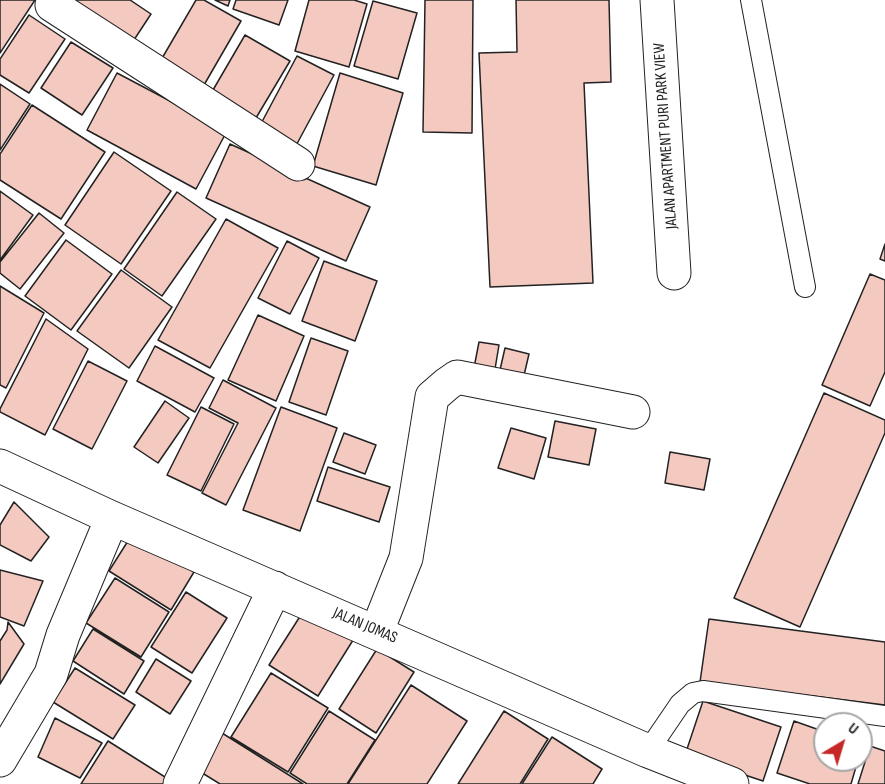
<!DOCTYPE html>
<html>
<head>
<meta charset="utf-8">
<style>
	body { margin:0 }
	#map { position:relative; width:885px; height:784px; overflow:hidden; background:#fff; font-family:"Sofia Sans Condensed",sans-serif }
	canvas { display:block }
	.north { position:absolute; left:813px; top:712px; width:60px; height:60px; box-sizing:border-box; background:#fff; border:2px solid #a7a7a7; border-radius:50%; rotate:38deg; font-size:16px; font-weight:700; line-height:24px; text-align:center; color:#222 }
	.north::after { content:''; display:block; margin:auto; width:21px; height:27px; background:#c62828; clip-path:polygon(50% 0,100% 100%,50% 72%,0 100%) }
</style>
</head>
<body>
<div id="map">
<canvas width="885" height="784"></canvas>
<div class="north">U</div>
</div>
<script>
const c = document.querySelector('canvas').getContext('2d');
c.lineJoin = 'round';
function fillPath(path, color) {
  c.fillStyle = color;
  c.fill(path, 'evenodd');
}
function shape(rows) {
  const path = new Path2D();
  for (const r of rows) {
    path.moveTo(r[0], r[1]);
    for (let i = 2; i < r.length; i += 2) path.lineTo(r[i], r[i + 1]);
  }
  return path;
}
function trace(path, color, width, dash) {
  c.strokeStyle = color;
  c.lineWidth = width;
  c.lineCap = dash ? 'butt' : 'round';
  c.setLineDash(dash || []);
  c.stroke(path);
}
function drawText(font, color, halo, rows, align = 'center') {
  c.font = font + ' "Sofia Sans Condensed",sans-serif';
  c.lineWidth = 4.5;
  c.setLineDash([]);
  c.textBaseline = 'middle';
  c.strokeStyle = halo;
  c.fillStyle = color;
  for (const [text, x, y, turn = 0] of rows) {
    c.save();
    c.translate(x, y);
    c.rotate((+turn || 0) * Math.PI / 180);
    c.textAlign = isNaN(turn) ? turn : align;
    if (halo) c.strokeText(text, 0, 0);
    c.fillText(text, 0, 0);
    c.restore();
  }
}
const building = shape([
	[0,0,35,0,0,53,0,0],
	[64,0,130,0,151,14,130,46,64,0],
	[196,0,204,0,241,21,204,85,161,60,196,0],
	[215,0,230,0,228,6,215,0],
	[236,0,288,0,279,25,233,9,236,0],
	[309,0,354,0,367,4,349,67,295,51,309,0],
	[425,0,473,0,472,133,423,132,425,0],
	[516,0,609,0,611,82,584,83,593,283,490,287,479,53,517,52,516,0],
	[373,1,417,13,398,79,354,66,373,1],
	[29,15,65,39,29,93,0,75,0,59,29,15],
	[245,35,290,61,250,128,206,102,245,35],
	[71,42,113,68,82,115,41,88,71,42],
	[297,56,334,75,292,153,256,133,297,56],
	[117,73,227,131,196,189,87,130,117,73],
	[340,73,403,93,376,185,313,166,340,73],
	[0,84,30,104,0,150,0,84],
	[32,105,105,152,61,219,0,180,0,154,32,105],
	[230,144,370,207,346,261,206,198,230,144],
	[114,152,171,191,121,264,65,225,114,152],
	[0,191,33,215,0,260,0,191],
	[177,192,216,219,162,296,124,269,177,192],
	[39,213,64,233,20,289,0,273,0,262,39,213],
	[226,219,278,248,210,368,158,340,226,219],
	[66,240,112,274,71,330,25,296,66,240],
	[287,241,319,258,290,314,258,298,287,241],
	[885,244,885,261,880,259,885,244],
	[324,261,377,281,355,341,302,321,324,261],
	[121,270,172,307,129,368,77,331,121,270],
	[870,274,885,280,885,372,870,406,822,385,870,274],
	[0,286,44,313,6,388,0,385,0,286],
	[258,315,304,336,276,401,228,380,258,315],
	[46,319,88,349,45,435,0,412,0,409,46,319],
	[311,338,348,351,326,415,289,402,311,338],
	[479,342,499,345,493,381,472,378,479,342],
	[155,346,214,378,195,412,137,381,155,346],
	[505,348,529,354,521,388,497,383,505,348],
	[88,361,127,381,92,449,53,429,88,361],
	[223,380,276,408,226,505,202,493,238,423,209,408,223,380],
	[824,393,885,420,885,433,800,627,734,598,824,393],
	[165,401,189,418,158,463,134,447,165,401],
	[201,407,234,424,201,491,167,475,201,407],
	[281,407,337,428,300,531,243,510,281,407],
	[555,421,596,429,589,465,548,457,555,421],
	[511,428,546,438,534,479,498,468,511,428],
	[344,433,376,445,365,474,333,462,344,433],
	[670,452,710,459,704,490,665,483,670,452],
	[328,467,390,487,379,522,317,501,328,467],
	[14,502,49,537,31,561,0,545,0,525,14,502],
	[133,533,194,572,171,610,109,571,133,533],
	[0,570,43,581,24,626,0,617,0,570],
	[115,578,169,612,141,657,86,623,115,578],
	[186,592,227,618,192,673,151,647,186,592],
	[306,607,355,637,318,696,269,665,306,607],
	[709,619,885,642,885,705,700,682,709,619],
	[8,622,24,644,0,684,0,641,7,630,8,622],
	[93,629,144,661,124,694,73,661,93,629],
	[377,649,414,672,376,733,339,709,377,649],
	[156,659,191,681,170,714,136,692,156,659],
	[75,668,135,705,113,739,53,702,75,668],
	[271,673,328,708,288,772,231,737,271,673],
	[411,685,467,721,427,784,348,784,411,685],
	[703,701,781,727,763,781,685,755,703,701],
	[329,711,375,740,347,784,307,784,290,773,329,711],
	[504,711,548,739,520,784,458,784,504,711],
	[55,718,102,743,80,778,38,757,55,718],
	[794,721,825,732,825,760,858,760,851,784,810,784,777,773,794,721],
	[222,733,303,784,220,784,199,771,222,733],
	[552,737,602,769,593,784,522,784,552,737],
	[108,741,176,784,81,784,108,741],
	[870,746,885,751,885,784,858,784,870,746]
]);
fillPath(building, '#f3c9c0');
trace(building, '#222', 1.5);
const service = shape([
	[751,0,805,287],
	[648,751,680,704,693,693,703,691,885,716]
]);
const minor = shape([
	[55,0,52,5,298,164],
	[657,0,674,273],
	[0,466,112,518,648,751,732,784],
	[377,631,406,558,432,397,447,384,457,377,633,412],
	[0,760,51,674,63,635,112,518],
	[180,784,275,588]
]);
trace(service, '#222', 22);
trace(minor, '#222', 35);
trace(service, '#fff', 20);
trace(minor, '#fff', 33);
drawText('16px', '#222', '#fff', [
	["JALAN APARTMENT PURI PARK VIEW",666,136,-94],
	["JALAN JOMAS",365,626,23]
]);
</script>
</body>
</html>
